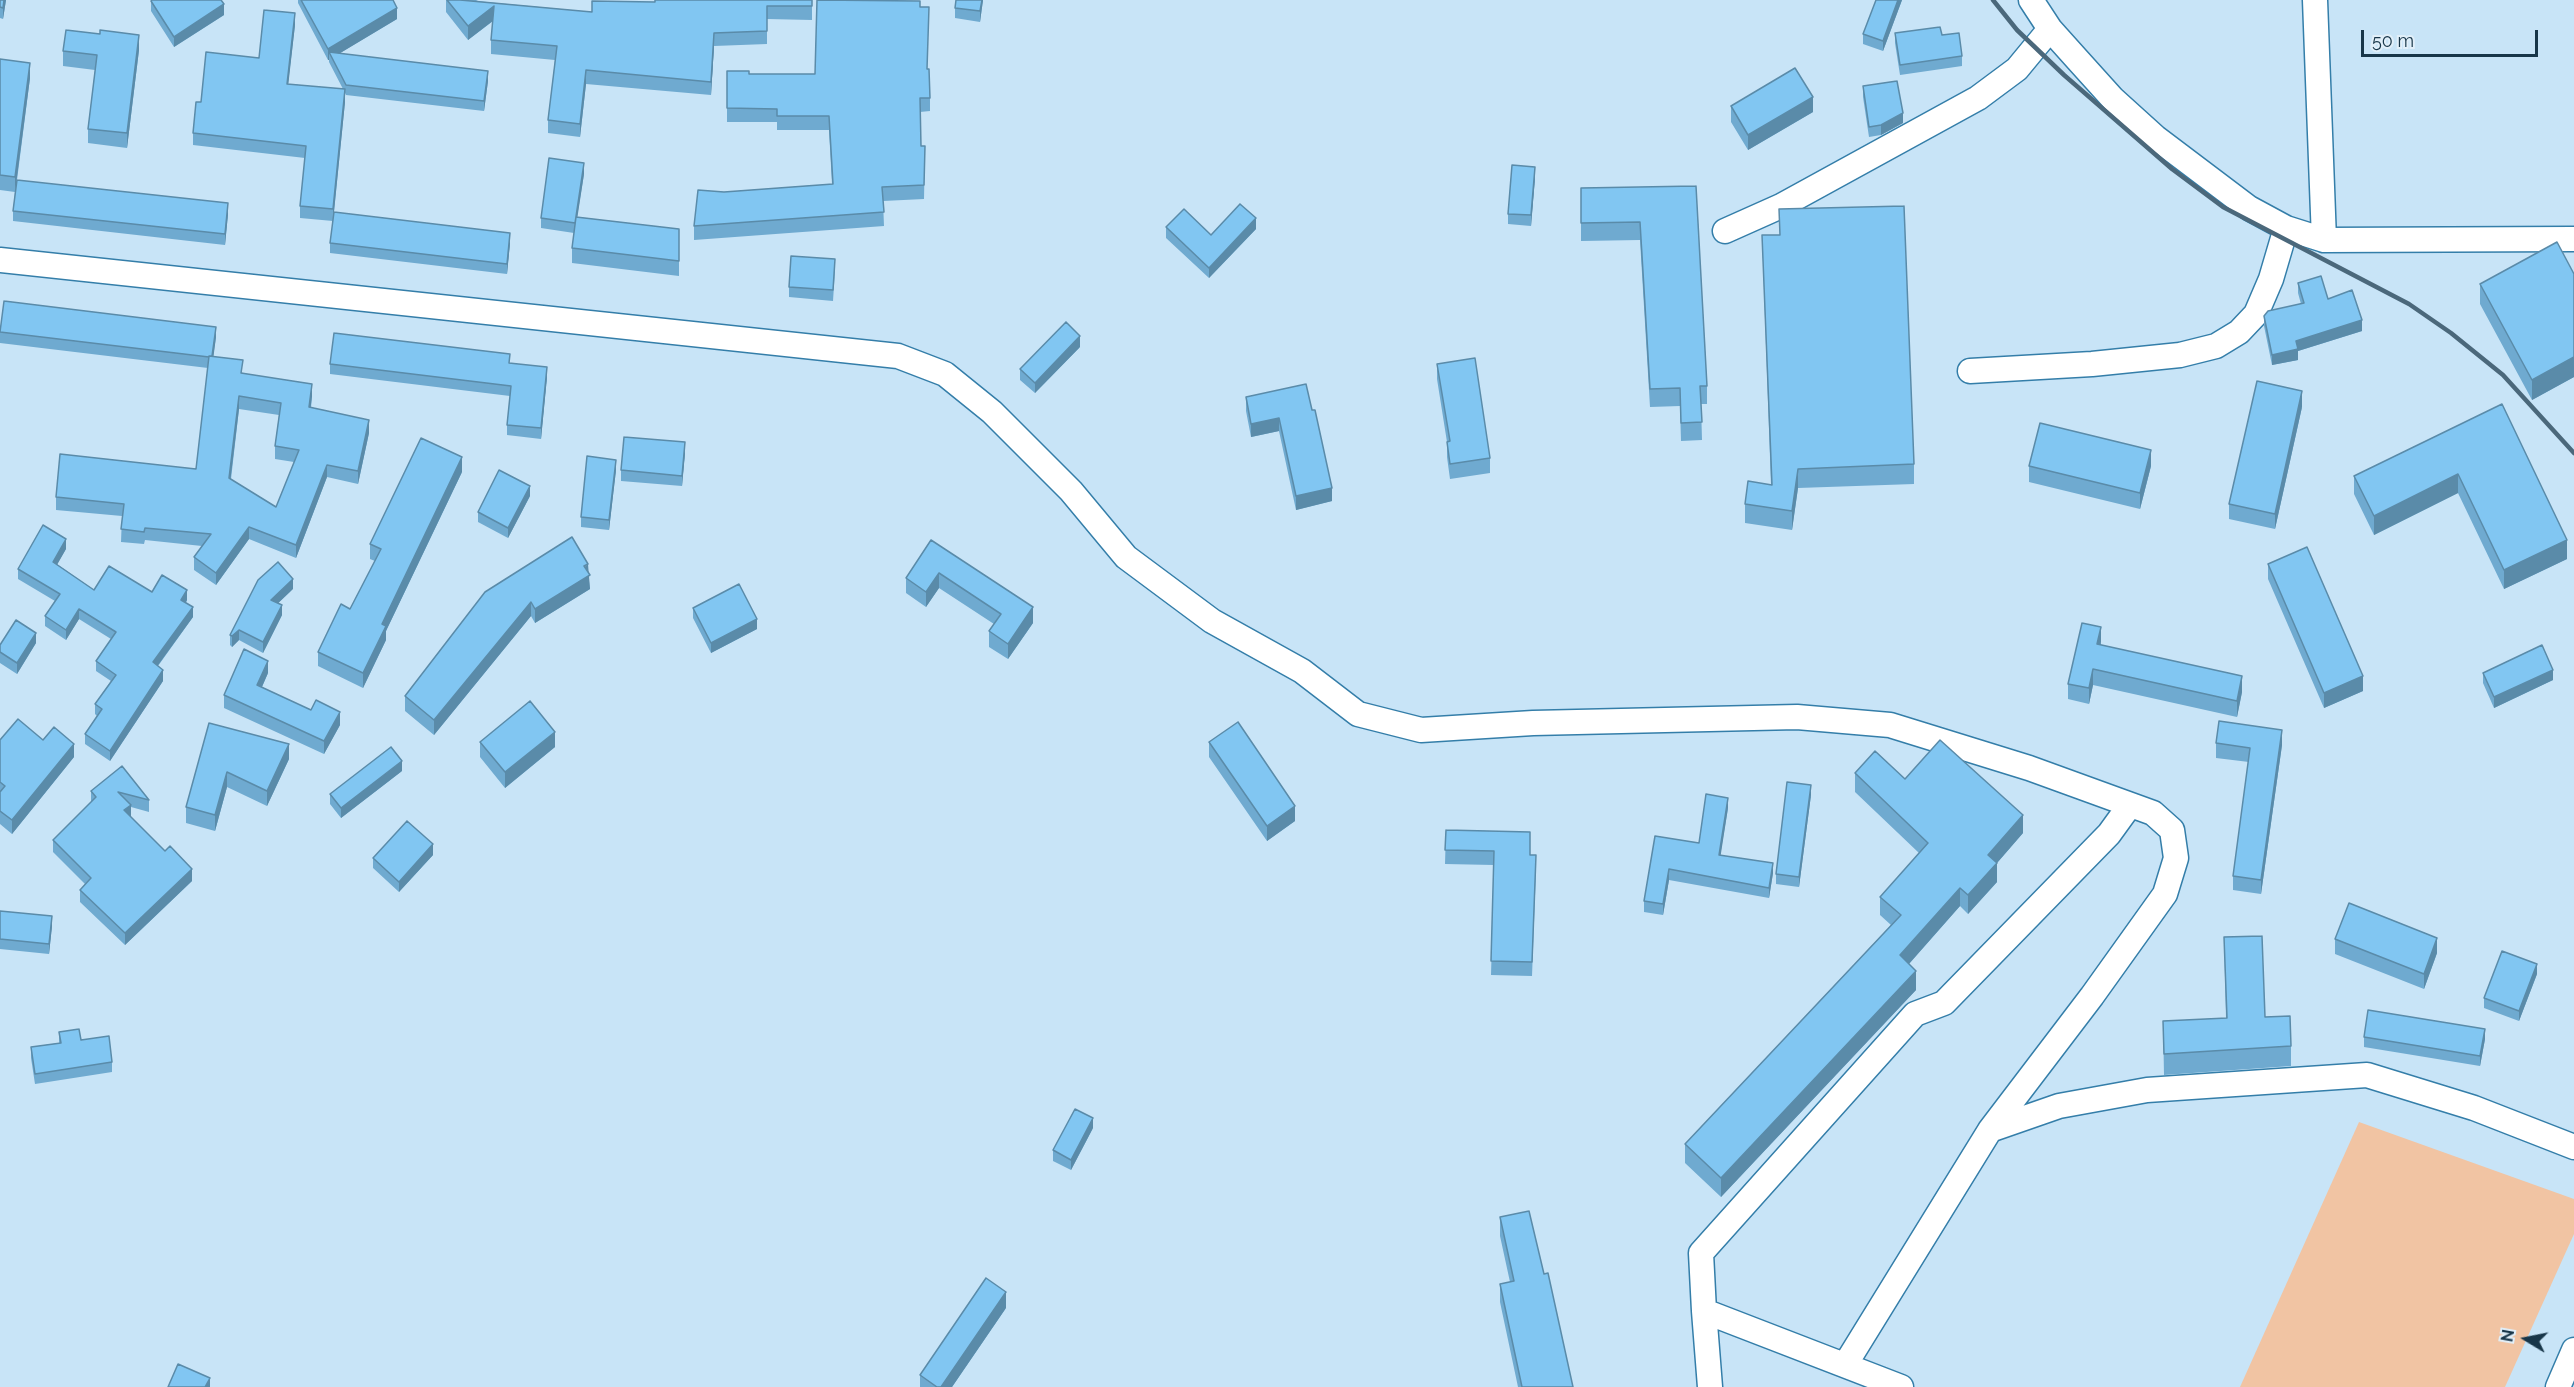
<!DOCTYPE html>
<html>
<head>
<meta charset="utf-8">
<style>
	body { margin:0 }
	#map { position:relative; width:2574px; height:1387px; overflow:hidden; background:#c8e4f7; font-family:Raleway,sans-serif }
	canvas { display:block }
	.north { position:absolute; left:2496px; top:1309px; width:60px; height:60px; -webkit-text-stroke:4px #e1eff9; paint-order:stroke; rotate:280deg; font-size:16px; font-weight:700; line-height:24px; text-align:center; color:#183649 }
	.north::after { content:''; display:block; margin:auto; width:21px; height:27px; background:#183649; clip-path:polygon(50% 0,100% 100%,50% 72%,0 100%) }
	.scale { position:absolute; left:2361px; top:30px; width:177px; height:27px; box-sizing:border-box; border:3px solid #183649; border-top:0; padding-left:8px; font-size:18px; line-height:21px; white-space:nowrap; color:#183649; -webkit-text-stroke:4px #e1eff9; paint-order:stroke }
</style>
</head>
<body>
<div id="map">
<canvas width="2574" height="1387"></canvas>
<div class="north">N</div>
<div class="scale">50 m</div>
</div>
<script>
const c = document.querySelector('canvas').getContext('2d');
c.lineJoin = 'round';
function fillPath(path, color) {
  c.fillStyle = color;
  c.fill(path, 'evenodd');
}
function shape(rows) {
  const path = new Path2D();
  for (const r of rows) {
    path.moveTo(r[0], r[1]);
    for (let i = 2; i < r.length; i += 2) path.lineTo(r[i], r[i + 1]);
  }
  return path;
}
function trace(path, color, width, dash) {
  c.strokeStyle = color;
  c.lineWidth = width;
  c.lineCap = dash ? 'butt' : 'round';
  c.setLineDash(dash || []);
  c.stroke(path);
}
fillPath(shape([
	[2359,1122,2574,1199,2574,1234,2505,1387,2240,1387]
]), '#f1c4a3');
const minor = shape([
	[2031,0,2050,29,2076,58,2113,99,2155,137,2249,208,2286,228,2324,240,2574,239],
	[2315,0,2324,240],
	[1725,231,1781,206,1978,98,2017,69,2050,29],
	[0,260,898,356,945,374,992,412,1071,491,1126,557,1212,621,1302,671,1358,714,1421,730,1533,723,1797,717,1890,725,2029,768,2153,813,2172,830,2176,858,2165,894,2092,996,1990,1130,1845,1365],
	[1970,371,2092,364,2180,355,2216,346,2239,332,2256,314,2271,279,2286,228],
	[1990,1130,2059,1106,2147,1090,2367,1075,2474,1108,2574,1147],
	[1704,1311,1710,1387],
	[1901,1387,1704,1311,1701,1253,1915,1014,1944,1003,2109,834,2130,805],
	[2558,1387,2574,1350]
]);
trace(minor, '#347ea9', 27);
trace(minor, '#fff', 24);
trace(shape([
	[1993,0,2017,30,2064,75,2172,169,2223,207,2409,304,2451,333,2503,375,2574,453]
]), '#4b687b', 4.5);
fillPath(shape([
	[0,0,6,0,3,19,0,18],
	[298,0,393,0,397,19,340,53,488,81,484,111,346,95,345,93,345,102,334,212,510,243,507,274,330,253,330,243,333,221,300,218,300,206,305,158,193,145,193,133,201,102,259,58,295,25,288,84,343,89,329,62,329,60,328,60,298,3],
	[446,0,478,0,476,1,592,12,654,2,812,0,812,20,767,19,767,44,714,46,711,95,586,84,580,137,548,133,548,120,555,60,491,54,491,40,493,21,468,40,446,12],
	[983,0,980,22,955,18,955,8],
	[1876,0,1902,0,1883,51,1863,44,1863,34],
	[151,1,224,15,174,47,151,11],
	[920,7,930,98,930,111,920,112,921,146,925,146,924,199,883,201,884,226,694,240,694,226,724,192,832,184,829,130,777,130,777,122,727,122,727,71,749,74,815,74],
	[1895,33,1942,35,1962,56,1962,66,1900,75,1895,43],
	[139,50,127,148,88,143,88,129,95,70,63,66,63,51],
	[0,59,30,78,17,180,228,214,225,245,13,221,13,211,15,192,0,190],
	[1863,86,1903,123,1881,135,1869,137,1863,97],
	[1731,106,1813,112,1748,150,1731,122],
	[584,174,577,217,679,229,679,276,572,263,572,248,574,233,541,228,541,218],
	[1535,178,1531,226,1508,224,1508,214],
	[1696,186,1707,386,1707,404,1701,404,1702,440,1681,441,1680,406,1650,407,1640,240,1581,241,1581,188],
	[1779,209,1914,464,1914,484,1798,488,1792,530,1745,523,1745,504,1771,485,1762,235,1780,235],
	[1166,227,1211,235,1256,229,1209,278,1166,238],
	[835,270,833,301,789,297,789,287],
	[2574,274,2574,377,2532,400,2480,304,2480,284],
	[2298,283,2328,299,2362,331,2298,351,2298,360,2272,365,2264,326,2264,316,2301,304,2298,293],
	[0,330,216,337,213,357,243,373,312,396,311,408,369,433,358,484,327,477,296,558,249,539,216,585,194,570,194,557,202,546,145,540,144,544,121,542,122,516,56,510,56,497,196,469,208,368,0,343,0,348],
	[239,409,279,415,275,446,275,459,294,462,276,507,231,479],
	[1080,347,1035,393,1020,380,1020,369],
	[510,363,547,377,541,439,507,435,507,425,510,396,330,374,330,364],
	[1437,364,1490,458,1490,473,1450,479,1447,457,1447,442,1437,379],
	[1246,397,1312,410,1332,501,1296,510,1279,431,1251,437,1246,411],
	[2502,404,2567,559,2504,589,2458,493,2374,535,2354,494,2354,476],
	[2302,407,2275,529,2229,519,2229,504],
	[685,453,682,486,621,481,621,470],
	[2029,466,2151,466,2140,509,2029,482],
	[616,470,609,530,581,527,581,517],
	[462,472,386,631,386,640,363,688,318,666,318,652,350,609,375,561,370,559,370,544],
	[530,496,508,538,478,522,478,512],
	[931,540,1033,623,1008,659,989,647,989,631,994,624,939,588,926,607,906,593,906,578],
	[66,549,57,564,94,590,152,592,187,600,186,603,193,617,158,666,163,681,110,761,85,744,85,734,97,716,95,714,95,704,111,681,96,671,96,661,111,639,79,619,66,640,45,626,45,616,55,601,18,579,18,569],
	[2268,564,2363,691,2324,708,2268,579],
	[588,573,590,589,535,623,531,616,434,735,405,711,405,696,485,592],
	[293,589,278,603,282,615,263,653,239,640,232,647,230,645,230,635],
	[693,608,757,629,711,653,693,618],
	[2101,642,2101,645,2242,692,2237,717,2093,685,2089,704,2068,699,2068,684],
	[36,643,17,674,0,663,0,645],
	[268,673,262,687,340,725,324,754,224,708,224,695],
	[2483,673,2553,680,2494,708,2483,683],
	[209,723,289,759,267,806,227,787,215,831,186,823,186,807],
	[0,740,43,740,74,757,12,834,0,824],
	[480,742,555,747,505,788,480,757],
	[1209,742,1295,821,1267,841,1209,757],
	[2216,743,2282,745,2261,894,2233,890,2233,876,2249,762,2216,758],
	[122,766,149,800,149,812,131,807,131,817,192,881,125,945,80,902,80,890,85,884,53,852,53,840,91,802,91,791],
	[402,771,341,818,330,804,330,794],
	[1855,773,1905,779,2023,833,1997,863,1997,882,1968,914,1960,906,1909,964,1916,990,1721,1197,1685,1163,1685,1144,1891,925,1880,915,1880,897,1919,853,1855,792],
	[1811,795,1799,887,1776,884,1776,874],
	[1728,808,1720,856,1773,873,1769,898,1669,880,1663,915,1644,912,1644,901,1655,836,1699,843],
	[1446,830,1530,855,1536,869,1532,976,1491,975,1494,865,1445,864],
	[433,855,399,892,373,868,373,858],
	[0,911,52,926,49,954,0,949],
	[2224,937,2265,1017,2291,1046,2291,1066,2164,1075,2163,1021,2226,1018],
	[2335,939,2437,953,2424,989,2335,954],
	[2537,974,2519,1021,2484,1008,2484,998],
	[59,1032,81,1040,112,1062,112,1072,35,1084,31,1058,31,1047,59,1043],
	[2364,1037,2485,1039,2480,1066,2364,1047],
	[1093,1128,1071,1170,1053,1161,1053,1150],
	[1500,1217,1544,1274,1573,1387,1518,1387,1500,1302,1500,1284,1510,1282,1500,1236],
	[1006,1308,952,1387,920,1387,920,1375]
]), '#6faad0');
fillPath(shape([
	[4,0,6,0,3,19,3,8],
	[982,0,983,0,980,22,980,11],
	[1898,0,1902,0,1883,51,1883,41],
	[224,4,224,15,174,47,174,37],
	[494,6,494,20,468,40,468,26],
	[397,8,397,19,332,58,329,52,329,60,328,60,328,49],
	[295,13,295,25,287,96,287,84],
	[714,33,714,46,711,95,711,82],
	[139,35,139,50,127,148,127,133],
	[30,63,30,78,15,192,15,177],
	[586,70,586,84,580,137,580,124],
	[488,71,488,81,484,111,484,101],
	[345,89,345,102,333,221,333,209],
	[1813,97,1813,112,1748,150,1748,135],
	[1903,113,1903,123,1881,135,1881,125],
	[584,163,584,174,575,233,575,223],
	[1535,167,1535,178,1531,226,1531,215],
	[228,203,228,214,225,245,225,234],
	[1256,218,1256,229,1209,278,1209,268],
	[510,233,510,243,507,274,507,264],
	[2362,320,2362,331,2298,351,2298,360,2272,365,2272,355,2296,341],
	[216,327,216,337,212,368,212,358],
	[1080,336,1080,347,1035,393,1035,383],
	[2574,357,2574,377,2532,400,2532,380],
	[547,367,547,377,541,439,541,428],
	[312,384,312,396,309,420,309,407],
	[2302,391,2302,407,2275,529,2275,514],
	[239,396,239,409,229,491,229,478],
	[1279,418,1279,431,1251,437,1251,424],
	[369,420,369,433,358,484,358,471],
	[685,442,685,453,682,486,682,476],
	[2151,450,2151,466,2140,509,2140,493],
	[462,457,462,472,386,631,386,640,363,688,363,673,382,624],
	[616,460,616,470,609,530,609,520],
	[327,465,327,477,296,558,296,545],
	[1798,469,1798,488,1792,530,1792,511],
	[2458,474,2458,493,2374,535,2374,516],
	[530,486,530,496,508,538,508,528],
	[1332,488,1332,501,1296,510,1296,496],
	[249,527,249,539,216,585,216,573],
	[66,539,66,549,53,572,53,562],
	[2567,540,2567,559,2504,589,2504,570],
	[588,564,590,589,535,623,535,609],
	[939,573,939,588,926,607,926,592],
	[293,579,293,589,271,610,271,600],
	[187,590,187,600,181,610,181,600],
	[531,602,531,616,434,735,434,720],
	[282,605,282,615,263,653,263,642],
	[193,607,193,617,153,672,153,662],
	[1033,607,1033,623,1008,659,1008,644],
	[79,609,79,619,66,640,66,630],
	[757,619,757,629,711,653,711,643],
	[2101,627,2101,642,2097,660,2097,644],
	[239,630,239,640,232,647,232,636],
	[36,633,36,643,17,674,17,663],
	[268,661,268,673,257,698,257,685],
	[2093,669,2093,685,2089,704,2089,688],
	[163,670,163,681,110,761,110,751],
	[2553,670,2553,680,2494,708,2494,697],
	[2242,676,2242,692,2237,717,2237,701],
	[2363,676,2363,691,2324,708,2324,693],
	[340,712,340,725,324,754,324,741],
	[2282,730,2282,745,2261,894,2261,880],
	[555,732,555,747,505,788,505,772],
	[74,744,74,757,12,834,12,820],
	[289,744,289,759,267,806,267,791],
	[402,761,402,771,341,818,341,808],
	[227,772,227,787,215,831,215,815],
	[1811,785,1811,795,1799,887,1799,877],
	[1728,798,1728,808,1719,866,1719,855],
	[131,805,131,817,124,810],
	[1295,806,1295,821,1267,841,1267,826],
	[2023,815,2023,833,1997,863,1997,882,1968,914,1968,895,1988,855],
	[433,844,433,855,399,892,399,882],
	[1773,863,1773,873,1769,898,1769,888],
	[192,869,192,881,125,945,125,933],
	[1669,869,1669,880,1663,915,1663,904],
	[1960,888,1960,906,1900,974,1900,955],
	[52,916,52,926,49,954,49,944],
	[2437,938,2437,953,2424,989,2424,974],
	[2537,964,2537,974,2519,1021,2519,1011],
	[1916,971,1916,990,1721,1197,1721,1178],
	[2485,1029,2485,1039,2480,1066,2480,1056],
	[1093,1118,1093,1128,1071,1170,1071,1160],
	[1006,1292,1006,1308,952,1387,941,1387],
	[210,1378,210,1387,205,1387]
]), '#5a8ba9');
const building = shape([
	[0,0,4,0,3,8,0,7,0,0],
	[152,0,221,0,224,4,174,37,151,1,152,0],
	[301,0,393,0,397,8,328,49,301,0],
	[447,0,460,0,592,12,592,1,655,2,655,0,812,0,812,6,767,6,767,31,714,33,711,82,586,70,580,124,548,120,557,46,491,40,494,6,468,26,447,0],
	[817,0,920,1,920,7,929,7,927,69,929,69,930,98,920,98,921,146,925,146,924,185,882,187,884,212,694,226,698,190,724,192,833,184,829,116,777,116,777,109,727,108,727,71,749,71,749,74,815,74,817,0],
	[956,0,982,0,980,11,955,8,956,0],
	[1876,0,1898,0,1883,41,1863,34,1876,0],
	[264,10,295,13,287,84,345,89,333,209,300,206,306,146,193,133,196,102,201,102,206,52,259,58,264,10],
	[1940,27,1942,35,1959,33,1962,56,1900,65,1895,33,1940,27],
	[66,30,100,34,100,30,139,35,127,133,88,129,97,55,63,51,66,30],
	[329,52,488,71,484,101,346,85,329,52],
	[0,59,30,63,15,177,0,175,0,59],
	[1795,68,1813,97,1748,135,1731,106,1795,68],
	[1897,81,1903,113,1881,125,1869,127,1863,86,1897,81],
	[549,158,584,163,575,223,541,218,549,158],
	[1512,165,1535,167,1531,215,1508,214,1512,165],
	[17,180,228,203,225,234,13,211,17,180],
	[1696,186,1707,386,1700,386,1702,422,1681,423,1680,388,1650,389,1640,222,1581,223,1581,188,1696,186],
	[1240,204,1256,218,1209,268,1166,227,1184,209,1211,235,1240,204],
	[1904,206,1914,464,1798,469,1792,511,1745,504,1748,481,1772,485,1762,235,1780,235,1779,209,1904,206],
	[334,212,510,233,507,264,330,243,334,212],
	[576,217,679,229,679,261,572,248,576,217],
	[2557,242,2574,274,2574,357,2532,380,2480,284,2557,242],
	[791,256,835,259,833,290,789,287,791,256],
	[2321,276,2328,299,2352,290,2362,320,2296,341,2298,349,2272,355,2264,316,2268,311,2304,303,2298,283,2321,276],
	[4,301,216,327,212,356,209,356,209,357,0,332,4,301],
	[1066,322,1080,336,1035,383,1020,369,1066,322],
	[334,333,510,354,509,363,547,367,541,428,507,425,511,386,330,364,334,333],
	[209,356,243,360,241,373,312,384,309,407,369,420,358,471,327,465,296,545,249,527,216,573,194,557,211,534,145,528,144,532,121,529,124,504,56,497,60,454,196,469,209,356],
	[239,396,281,403,275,446,299,450,276,507,229,478,239,396],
	[1475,358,1490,458,1450,464,1447,442,1450,441,1437,364,1475,358],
	[2257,381,2302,391,2275,514,2229,504,2257,381],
	[1306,384,1312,410,1315,410,1332,488,1296,496,1279,418,1251,424,1246,397,1306,384],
	[2502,404,2567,540,2504,570,2458,474,2374,516,2354,476,2502,404],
	[2040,423,2151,450,2140,493,2029,466,2040,423],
	[624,437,685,442,682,476,621,470,624,437],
	[421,438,462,457,382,624,386,626,363,673,318,652,341,604,350,609,381,549,370,544,421,438],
	[587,456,616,460,609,520,581,517,587,456],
	[499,470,530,486,508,528,478,512,499,470],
	[43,525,66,539,53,562,94,590,109,566,152,592,162,575,187,590,181,600,193,607,153,662,163,670,110,751,85,734,102,709,95,704,116,675,96,661,116,632,79,609,66,630,45,616,60,594,18,569,43,525],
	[572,537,588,564,584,566,590,575,535,609,531,602,434,720,405,696,485,592,572,537],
	[931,540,1033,607,1008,644,989,631,1001,614,939,573,926,592,906,578,931,540],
	[2307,547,2363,676,2324,693,2268,564,2307,547],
	[278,562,293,579,271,600,282,605,263,642,239,630,232,636,230,635,258,580,278,562],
	[739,584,757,619,711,643,693,608,739,584],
	[16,620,36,633,17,663,0,652,0,645,16,620],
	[2082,623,2101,627,2097,644,2242,676,2237,701,2093,669,2089,688,2068,684,2082,623],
	[2542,645,2553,670,2494,697,2483,673,2542,645],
	[244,649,268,661,257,685,311,710,316,700,340,712,324,741,224,695,244,649],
	[530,701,555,732,505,772,480,742,530,701],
	[18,719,43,740,54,727,74,744,12,820,0,811,0,792,5,786,0,782,0,740,18,719],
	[2219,721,2282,730,2261,880,2233,876,2250,748,2216,743,2219,721],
	[1238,722,1295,806,1267,826,1209,742,1238,722],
	[209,723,289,744,267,791,227,772,215,815,186,807,209,723],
	[1940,740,2023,815,1988,855,1997,863,1968,895,1960,888,1900,955,1916,971,1721,1178,1685,1144,1901,915,1880,897,1928,843,1855,773,1875,751,1905,779,1940,740],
	[391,747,402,761,341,808,330,794,391,747],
	[122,766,149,800,118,792,131,805,124,810,165,851,170,846,192,869,125,933,80,890,91,878,53,840,96,797,91,791,122,766],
	[1787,782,1811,785,1799,877,1776,874,1787,782],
	[1706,794,1728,798,1719,855,1773,863,1769,888,1669,869,1663,904,1644,901,1655,836,1699,843,1706,794],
	[407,821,433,844,399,882,373,858,407,821],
	[1446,830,1530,832,1530,855,1536,855,1532,962,1491,961,1494,851,1445,850,1446,830],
	[2349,903,2437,938,2424,974,2335,939,2349,903],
	[0,911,52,916,49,944,0,939,0,911],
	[2262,936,2265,1017,2290,1016,2291,1046,2164,1054,2163,1021,2227,1018,2224,937,2262,936],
	[2502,951,2537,964,2519,1011,2484,998,2502,951],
	[2368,1010,2485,1029,2480,1056,2364,1037,2368,1010],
	[79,1029,81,1040,109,1036,112,1062,35,1074,31,1047,61,1043,59,1032,79,1029],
	[1075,1109,1093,1118,1071,1160,1053,1150,1075,1109],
	[1529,1211,1544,1274,1548,1273,1573,1387,1522,1387,1500,1284,1514,1281,1500,1217,1529,1211],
	[986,1278,1006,1292,941,1387,937,1387,920,1375,986,1278],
	[178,1364,210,1378,205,1387,168,1387,178,1364]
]);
fillPath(building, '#81c6f2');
trace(building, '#5a8ba9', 1.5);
</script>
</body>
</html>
